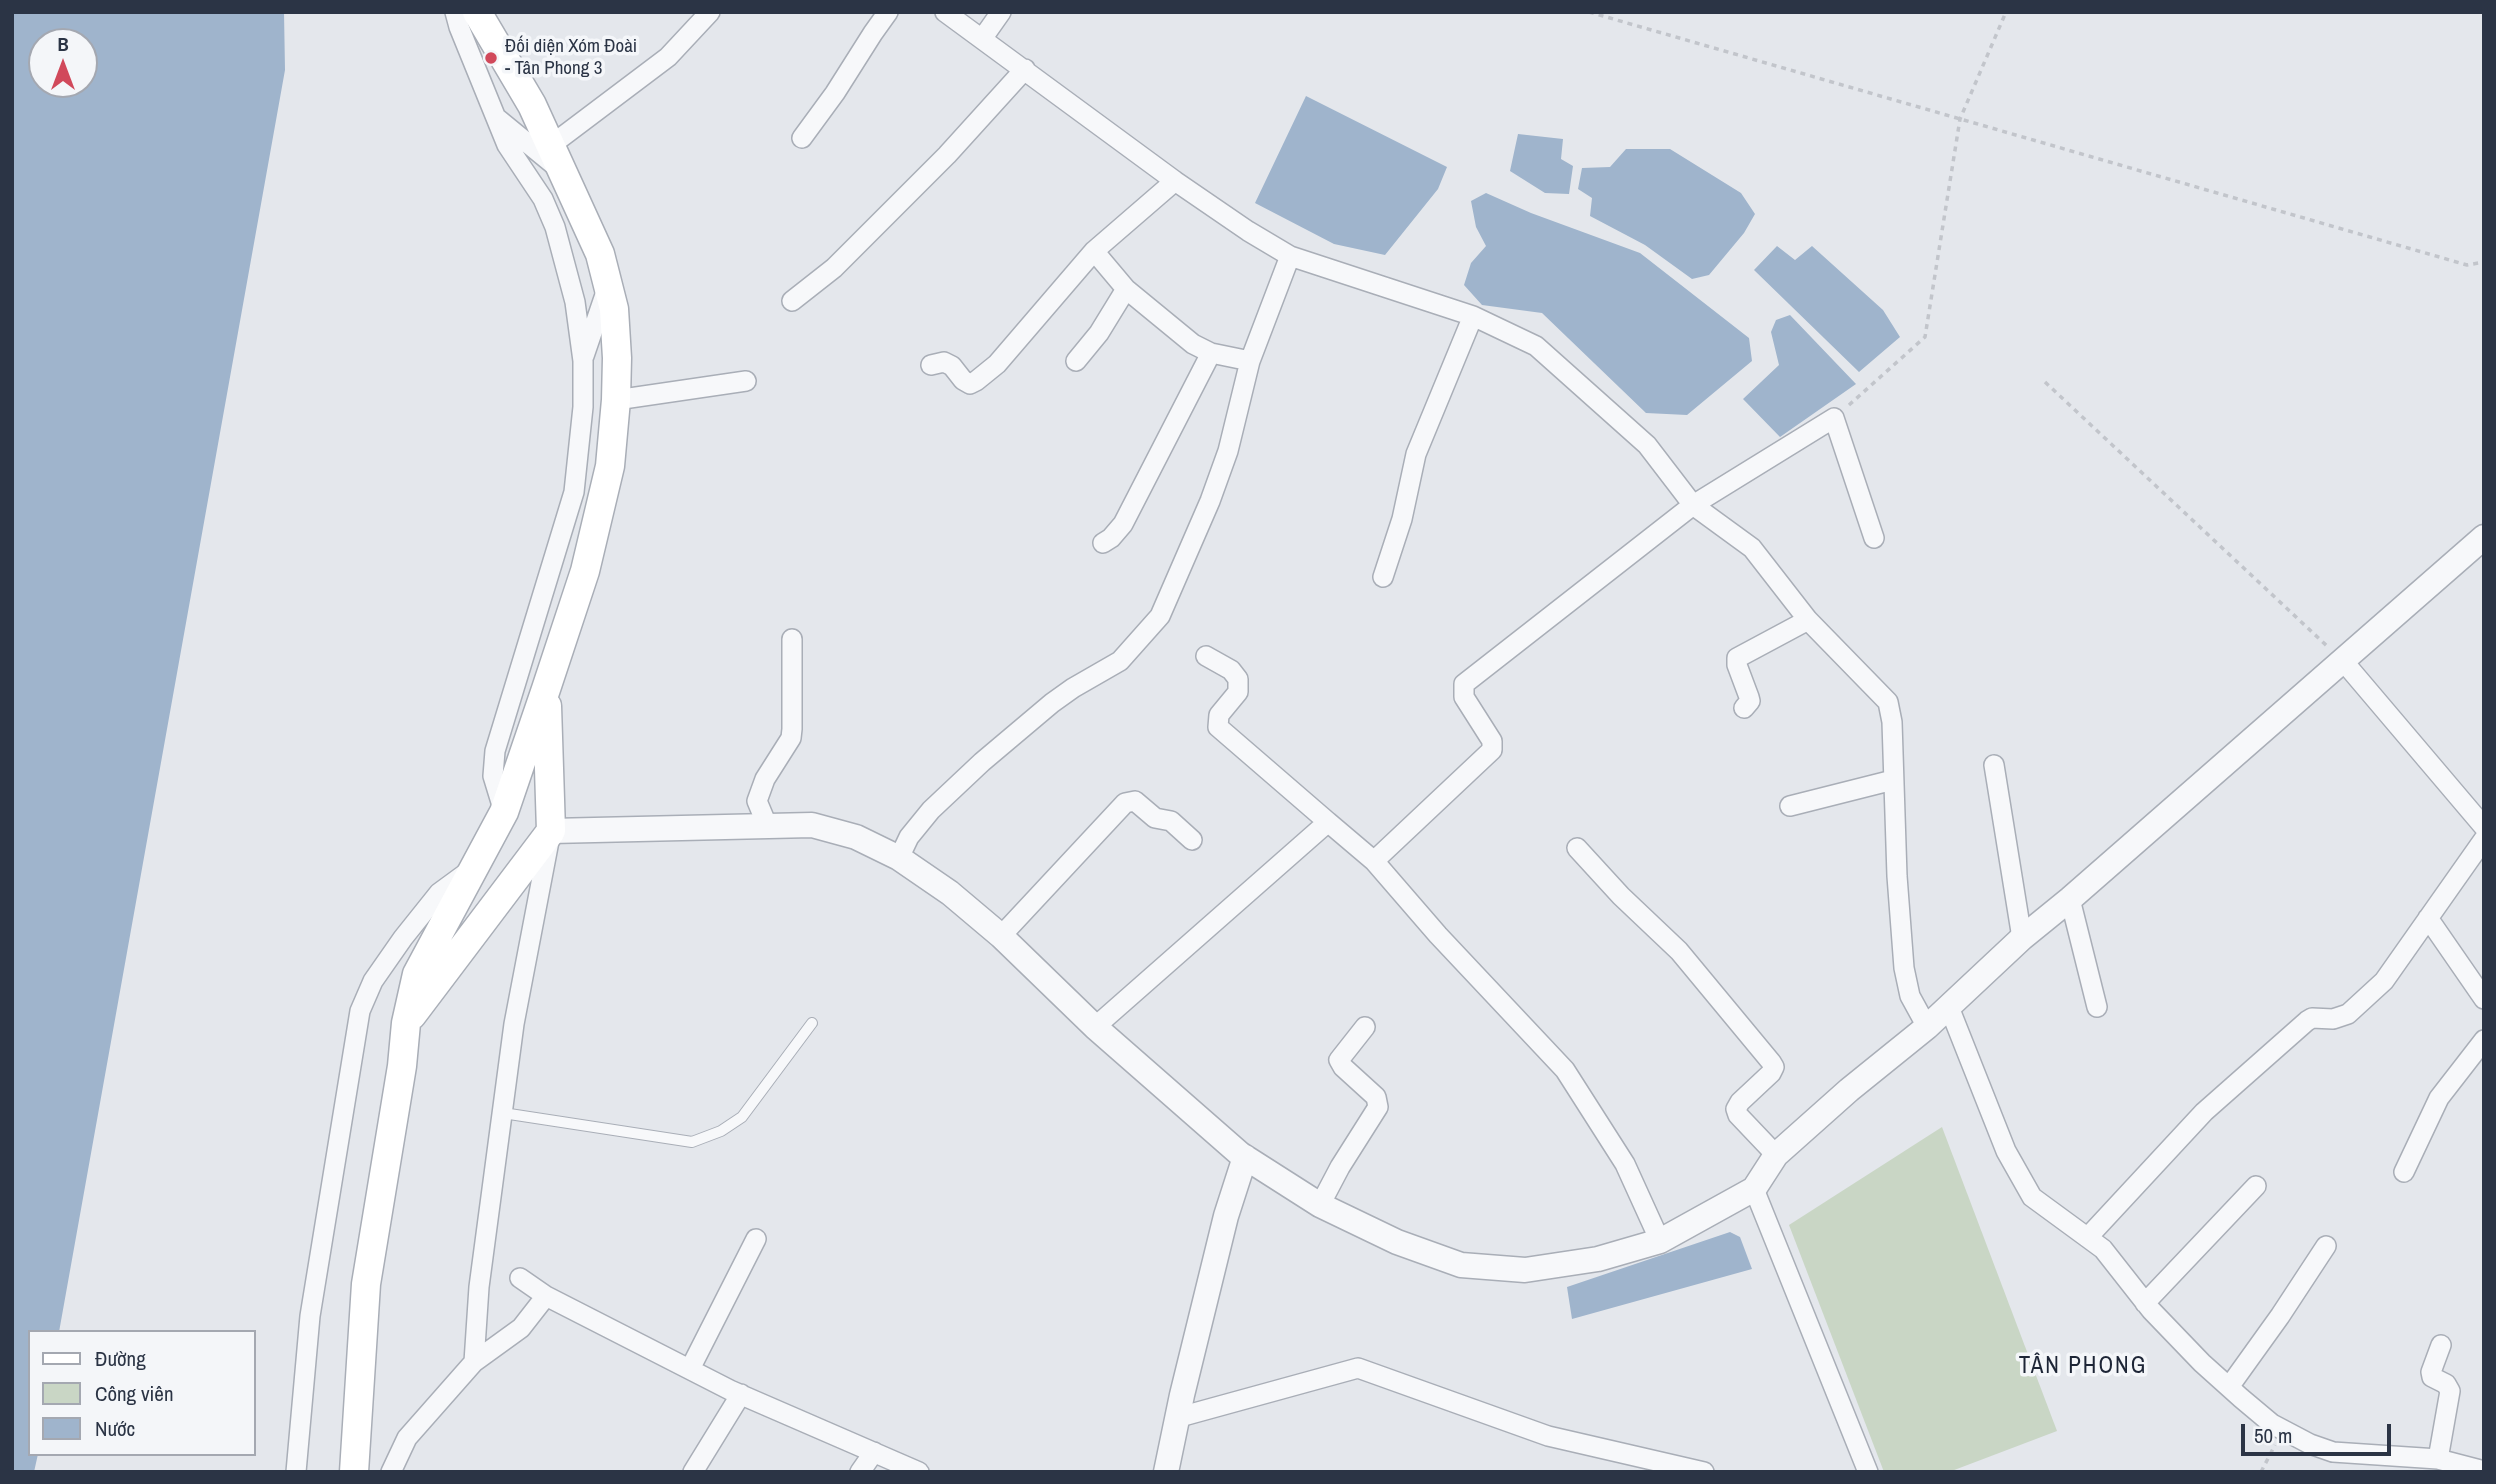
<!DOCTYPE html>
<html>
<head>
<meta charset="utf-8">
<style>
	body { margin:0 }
	#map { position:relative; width:2496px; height:1484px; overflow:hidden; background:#e4e7ec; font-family:"Archivo Narrow",sans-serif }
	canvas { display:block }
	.frame { position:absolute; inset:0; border:14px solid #2b3445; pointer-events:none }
	.legend { position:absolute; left:28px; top:1330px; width:228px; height:126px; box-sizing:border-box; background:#f4f6f9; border:2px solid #a4a8b1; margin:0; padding:9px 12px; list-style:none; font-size:21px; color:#2b3445 }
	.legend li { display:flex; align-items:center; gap:14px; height:35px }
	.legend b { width:35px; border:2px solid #a4a8b1 }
	.north { position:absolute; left:28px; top:28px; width:70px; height:70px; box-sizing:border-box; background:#f4f6f9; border:2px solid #a4a8b1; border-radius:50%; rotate:0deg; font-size:19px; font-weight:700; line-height:28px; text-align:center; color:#2b3445 }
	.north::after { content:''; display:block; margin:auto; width:24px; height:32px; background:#d1495b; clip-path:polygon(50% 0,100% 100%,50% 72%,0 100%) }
	.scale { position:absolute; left:2241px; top:1424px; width:150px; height:32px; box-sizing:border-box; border:4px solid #2b3445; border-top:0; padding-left:9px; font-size:21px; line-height:24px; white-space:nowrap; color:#2b3445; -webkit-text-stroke:5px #f4f6f9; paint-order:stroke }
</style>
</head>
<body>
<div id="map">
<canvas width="2496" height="1484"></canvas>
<div class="frame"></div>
<ul class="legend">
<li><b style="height:9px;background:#fff"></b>Đường</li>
<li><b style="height:19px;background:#c9d6c5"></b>Công viên</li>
<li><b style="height:19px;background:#9fb4cc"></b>Nước</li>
</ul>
<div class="north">B</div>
<div class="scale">50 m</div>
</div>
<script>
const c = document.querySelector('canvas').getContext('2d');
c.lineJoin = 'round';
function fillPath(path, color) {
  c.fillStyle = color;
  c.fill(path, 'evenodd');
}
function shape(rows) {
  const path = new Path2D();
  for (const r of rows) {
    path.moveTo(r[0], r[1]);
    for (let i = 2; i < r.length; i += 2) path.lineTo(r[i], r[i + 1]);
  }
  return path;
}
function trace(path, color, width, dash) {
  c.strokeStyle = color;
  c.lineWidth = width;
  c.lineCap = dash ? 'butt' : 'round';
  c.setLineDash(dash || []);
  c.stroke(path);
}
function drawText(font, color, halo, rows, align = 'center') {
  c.font = font + ' "Archivo Narrow",sans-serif';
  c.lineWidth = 7;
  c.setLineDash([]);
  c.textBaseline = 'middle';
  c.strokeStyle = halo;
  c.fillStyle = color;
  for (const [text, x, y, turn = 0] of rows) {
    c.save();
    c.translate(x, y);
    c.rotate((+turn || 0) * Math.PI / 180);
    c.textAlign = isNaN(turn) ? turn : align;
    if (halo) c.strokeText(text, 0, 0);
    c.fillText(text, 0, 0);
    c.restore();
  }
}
fillPath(shape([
	[1942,1127,2057,1431,1949,1472,1884,1472,1789,1225]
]), '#c9d6c5');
fillPath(shape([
	[12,12,284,12,285,70,59,1332,30,1332,30,1454,38,1454,34,1472,12,1472],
	[84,42,84,84,42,84,42,42],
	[1306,96,1447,167,1438,189,1385,255,1334,244,1255,203],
	[1518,134,1563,139,1561,159,1573,166,1569,194,1545,193,1510,171],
	[1626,149,1670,149,1741,193,1755,214,1744,233,1709,275,1692,279,1645,245,1590,216,1592,198,1578,189,1582,168,1610,167],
	[1486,193,1531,213,1640,253,1749,338,1752,361,1687,415,1646,413,1542,313,1482,305,1464,285,1471,263,1486,246,1476,227,1471,201],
	[1777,246,1795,260,1812,246,1883,310,1900,337,1859,372,1754,270],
	[1790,315,1856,384,1780,437,1743,399,1779,365,1771,332,1776,320],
	[1730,1232,1740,1237,1752,1269,1572,1319,1567,1287]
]), '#9fb4cc');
const service = shape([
	[503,1113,692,1142,721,1131,742,1117,812,1023]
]);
const minor = shape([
	[455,12,459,27,507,145,543,199,555,227,575,302,583,361,583,407,574,492,495,751,493,776,504,812],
	[945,12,1175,181,1248,231,1290,256,1473,316,1536,346,1647,445,1693,505,1752,548,1808,620,1888,702,1892,722,1897,876,1904,968,1910,996,1927,1027],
	[982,39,1001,12],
	[498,119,559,169],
	[802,138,835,93,873,33,888,12],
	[550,146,668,57,710,12],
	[1094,251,1126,289,1193,344,1211,353,1250,361],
	[792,301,834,268,947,155,1025,69],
	[584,356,608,286],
	[1076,361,1099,333,1126,289],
	[931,365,944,362,952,366,963,380,970,384,976,381,997,364,1094,251,1175,181],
	[616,400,746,381],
	[1103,543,1111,538,1123,524,1211,353],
	[1383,577,1402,519,1416,454,1473,316],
	[1206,656,1231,670,1238,679,1238,692,1219,715,1218,727,1328,822],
	[2344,662,2484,827],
	[1744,708,1750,701,1749,697,1737,665,1737,658,1808,620],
	[1994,765,2022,938],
	[1790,806,1893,780],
	[767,825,757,801,765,779,791,738,792,729,792,639],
	[1577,848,1621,896,1679,951,1771,1062,1774,1067,1771,1073,1740,1102,1736,1109,1738,1115,1776,1155],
	[899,858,909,837,931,810,982,762,1052,703,1073,688,1120,661,1160,616,1210,501,1228,451,1250,361,1290,256],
	[1374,861,1492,750,1492,741,1464,697,1464,684,1693,505,1834,418,1874,538],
	[2070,899,2097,1007],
	[2428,918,2484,999],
	[1001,936,1125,803,1135,801,1155,818,1171,821,1192,840],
	[1949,1007,2006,1151,2032,1197,2103,1249,2151,1310,2202,1363,2241,1398,2272,1424,2310,1444,2333,1452,2438,1459,2484,1471],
	[1095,1027,1328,822,1374,861,1438,935,1565,1070,1625,1164,1660,1241],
	[2404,1172,2439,1098,2484,1040],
	[1754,1189,1868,1472],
	[1320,1205,1340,1167,1378,1107,1376,1097,1343,1067,1339,1060,1365,1027],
	[2088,1237,2204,1112,2307,1021,2312,1018,2333,1019,2348,1014,2384,981,2484,839],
	[520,1278,546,1296],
	[2145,1303,2256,1186],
	[474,1362,521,1328,546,1296,730,1390,919,1472],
	[690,1369,756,1239],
	[2229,1387,2280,1316,2326,1246],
	[1176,1418,1358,1368,1548,1436,1704,1472],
	[2438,1459,2450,1391,2446,1384,2432,1377,2431,1372,2441,1345],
	[296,1472,310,1316,360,1011,373,981,403,938,439,893,469,871],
	[391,1472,407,1438,474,1362,479,1287,514,1024,550,836],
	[693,1472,741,1394],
	[860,1472,874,1452]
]);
const tertiary = shape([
	[551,831,812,825,856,837,899,858,950,893,1001,936,1095,1027,1240,1154,1320,1205,1397,1242,1461,1265,1525,1270,1598,1259,1660,1241,1754,1189,1776,1155,1849,1090,1927,1027,2022,938,2070,899,2484,537],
	[1166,1472,1182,1395,1226,1216,1245,1157]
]);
const secondary = shape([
	[412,1015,551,831,547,706],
	[354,1472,366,1284,402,1066,406,1023,417,974,504,812,546,689,585,571,610,466,616,400,617,358,614,309,600,254,532,105,477,12]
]);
trace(service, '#a9aeb7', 12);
trace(minor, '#a9aeb7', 22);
trace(tertiary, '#a9aeb7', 27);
trace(secondary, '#a9aeb7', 31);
trace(shape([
	[1589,12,2467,265,2484,262],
	[2045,382,2327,646],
	[1849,405,1925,337,1960,119,2006,12],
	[2261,1472,2275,1445]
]), '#c2c5cb', 3.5, [5, 5]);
trace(service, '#f7f8fa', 10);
trace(minor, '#f7f8fa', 19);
trace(tertiary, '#f7f8fa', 24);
trace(secondary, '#fff', 28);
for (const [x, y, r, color] of [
	[491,58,7,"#d1495b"]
]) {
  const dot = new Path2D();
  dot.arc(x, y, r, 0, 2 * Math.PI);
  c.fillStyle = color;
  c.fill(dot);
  trace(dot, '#f4f6f9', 2.5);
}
drawText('19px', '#2b3445', '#f4f6f9', [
	["Đối diện Xóm Đoài",505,47],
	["- Tân Phong 3",505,69]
], 'left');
c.letterSpacing = '2px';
drawText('23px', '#1d2536', '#f4f6f9', [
	["TÂN PHONG",2083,1367]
]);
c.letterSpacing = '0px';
</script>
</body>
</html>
